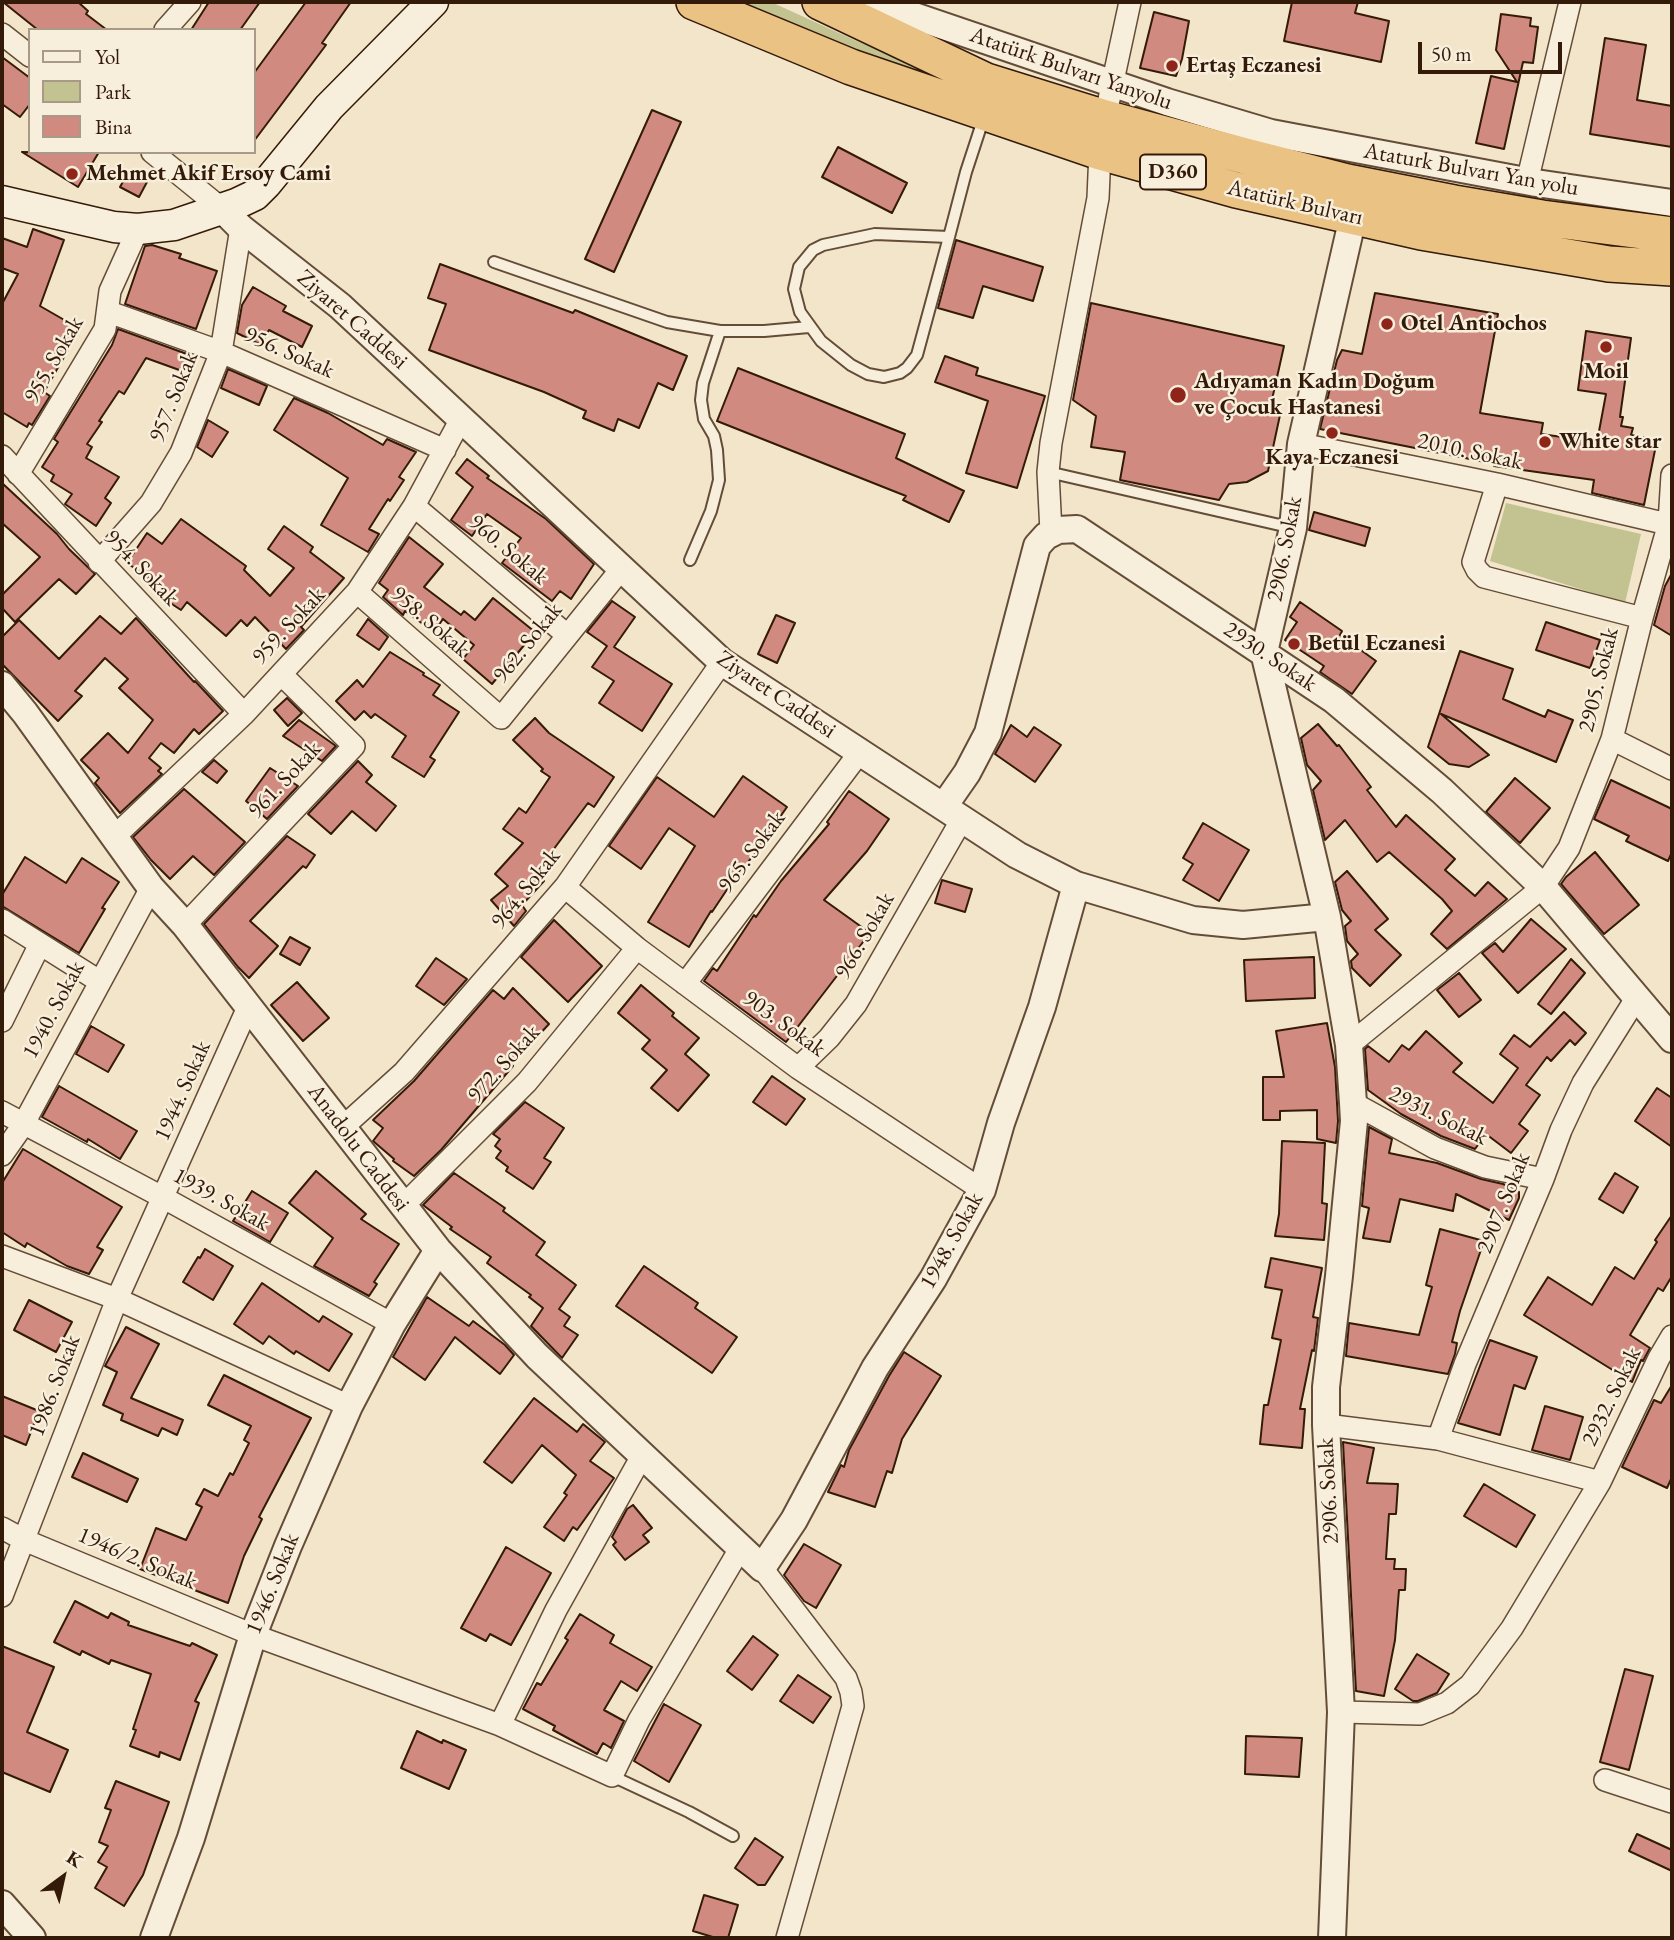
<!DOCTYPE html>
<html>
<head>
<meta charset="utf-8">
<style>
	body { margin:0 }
	#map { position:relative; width:1674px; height:1940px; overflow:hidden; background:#f3e5c9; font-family:"EB Garamond",serif }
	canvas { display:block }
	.frame { position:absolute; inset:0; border:4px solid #341a08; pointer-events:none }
	.legend { position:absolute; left:28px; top:28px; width:228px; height:126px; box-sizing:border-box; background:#f7eedc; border:2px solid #a99987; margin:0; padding:9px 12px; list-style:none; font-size:21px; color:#341a08 }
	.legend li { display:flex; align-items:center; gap:14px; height:35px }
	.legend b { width:35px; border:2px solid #a99987 }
	.north { position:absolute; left:28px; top:1842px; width:70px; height:70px; -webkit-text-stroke:5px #f7eedc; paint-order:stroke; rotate:33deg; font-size:19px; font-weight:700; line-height:28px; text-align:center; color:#341a08 }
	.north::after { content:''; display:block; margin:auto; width:24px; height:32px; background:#341a08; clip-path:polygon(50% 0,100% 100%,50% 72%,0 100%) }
	.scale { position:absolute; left:1418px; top:42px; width:144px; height:32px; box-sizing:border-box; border:4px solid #341a08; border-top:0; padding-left:9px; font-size:21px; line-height:24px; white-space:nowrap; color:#341a08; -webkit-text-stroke:5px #f7eedc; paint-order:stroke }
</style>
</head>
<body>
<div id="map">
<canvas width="1674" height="1940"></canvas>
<div class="frame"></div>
<ul class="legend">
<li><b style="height:9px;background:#f7eedc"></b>Yol</li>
<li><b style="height:19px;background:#c3c291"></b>Park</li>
<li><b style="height:19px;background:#d08a80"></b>Bina</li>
</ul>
<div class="north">K</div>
<div class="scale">50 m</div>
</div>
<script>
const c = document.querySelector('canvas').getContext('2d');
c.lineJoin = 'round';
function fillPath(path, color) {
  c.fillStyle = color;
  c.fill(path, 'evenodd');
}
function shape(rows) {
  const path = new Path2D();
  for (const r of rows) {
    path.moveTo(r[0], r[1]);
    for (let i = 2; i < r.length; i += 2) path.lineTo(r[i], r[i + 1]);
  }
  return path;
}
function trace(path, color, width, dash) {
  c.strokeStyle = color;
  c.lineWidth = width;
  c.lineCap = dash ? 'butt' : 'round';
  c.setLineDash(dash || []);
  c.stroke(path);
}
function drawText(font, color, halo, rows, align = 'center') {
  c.font = font + ' "EB Garamond",serif';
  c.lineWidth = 5;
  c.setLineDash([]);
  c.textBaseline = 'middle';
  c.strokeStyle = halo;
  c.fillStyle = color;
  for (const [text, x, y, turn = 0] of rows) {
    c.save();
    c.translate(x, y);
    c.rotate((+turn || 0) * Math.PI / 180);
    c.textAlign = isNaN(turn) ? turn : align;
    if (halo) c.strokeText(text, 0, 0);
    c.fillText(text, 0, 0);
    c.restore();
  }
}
fillPath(shape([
	[732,2,771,2,861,43,968,83,966,93],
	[1506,503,1641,534,1625,603,1490,561]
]), '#c3c291');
const building = shape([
	[3,2,78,2,88,11,86,14,107,30,38,30,3,2],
	[209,2,260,2,240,30,191,30,209,2],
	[306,2,351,2,322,43,326,45,254,141,254,73,306,2],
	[1292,2,1358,2,1355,13,1389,21,1381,62,1284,41,1292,2],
	[1154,12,1189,21,1182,59,1176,76,1140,68,1154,12],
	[1501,14,1531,18,1530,26,1538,27,1533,63,1523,62,1504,149,1476,143,1491,76,1517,82,1496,50,1501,14],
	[1605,38,1646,45,1637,100,1672,106,1672,147,1590,134,1605,38],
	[2,57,30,78,30,104,20,117,2,104,2,57],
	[652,110,681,122,614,272,585,259,652,110],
	[838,147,907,183,892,213,822,177,838,147],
	[22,152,79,153,99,152,78,187,22,152],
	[129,171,147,182,139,197,120,187,129,171],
	[33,229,64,240,40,306,80,329,44,392,50,396,32,425,29,423,27,427,2,412,2,304,18,274,2,268,2,238,27,247,33,229],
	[956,240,1043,267,1033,301,983,286,973,318,938,308,956,240],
	[152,245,181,254,179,258,217,271,196,329,125,304,145,246,152,245],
	[440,264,573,313,575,310,687,356,673,390,658,383,639,428,618,419,614,431,583,418,586,411,544,392,429,350,446,304,428,298,440,264],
	[253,287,286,306,283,311,312,326,302,347,269,330,261,345,237,333,242,305,253,287],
	[1375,293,1498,314,1480,413,1543,423,1541,434,1597,442,1606,394,1578,390,1586,331,1631,338,1620,417,1623,417,1621,426,1633,428,1631,435,1657,440,1644,505,1592,493,1594,480,1494,466,1495,464,1320,429,1337,360,1342,350,1362,354,1375,293],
	[1091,303,1284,346,1269,413,1280,415,1268,471,1247,482,1229,484,1219,500,1120,480,1125,452,1091,447,1096,416,1073,400,1091,303],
	[118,329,187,354,182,371,146,358,124,394,119,391,99,421,102,422,87,444,92,447,86,458,119,477,105,498,111,503,96,526,65,504,72,494,51,481,54,475,42,467,58,442,54,439,112,345,118,329],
	[945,356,978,368,976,375,1045,396,1017,488,966,473,988,401,935,382,945,356],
	[738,368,905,434,896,458,964,491,949,522,903,500,906,496,717,421,738,368],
	[228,369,267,386,259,405,221,388,228,369],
	[294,398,328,413,383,445,387,439,416,452,399,477,404,480,390,501,388,499,369,529,379,534,368,552,321,525,348,478,274,430,294,398],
	[208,420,228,432,212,457,197,447,208,420],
	[467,459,489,476,487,478,546,519,594,564,571,599,560,591,552,601,502,563,521,538,487,514,472,536,451,520,473,487,456,473,467,459],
	[2,483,57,534,69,549,95,574,76,594,59,579,15,622,2,608,2,595,40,557,2,523,2,483],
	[1314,512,1370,528,1365,546,1309,530,1314,512],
	[181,519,246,566,244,570,270,596,294,568,268,549,284,526,313,547,310,552,344,578,301,627,304,630,286,649,255,617,247,626,241,620,226,636,187,602,181,610,161,597,166,590,127,563,147,533,162,544,181,519],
	[409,537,443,564,424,587,461,615,464,611,475,620,493,598,535,632,492,684,463,659,474,645,443,619,434,632,405,611,403,615,383,597,388,590,379,583,409,537],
	[1672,573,1672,636,1654,625,1665,586,1672,573],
	[612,601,635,617,614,647,672,684,642,731,599,703,614,681,592,667,607,646,587,632,612,601],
	[1300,602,1342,631,1340,635,1376,661,1352,694,1320,672,1324,666,1285,640,1297,622,1290,617,1300,602],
	[776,615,795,623,777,663,758,654,776,615],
	[100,616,121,634,136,618,194,682,195,681,223,711,199,734,194,729,174,753,161,743,149,758,161,768,158,771,162,774,120,813,95,783,99,778,81,760,108,733,128,753,153,720,119,688,128,679,105,658,75,691,82,696,58,721,2,664,2,637,19,620,59,659,100,616],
	[368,619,388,637,379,650,357,635,368,619],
	[1546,622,1600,640,1590,668,1536,650,1546,622],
	[1460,651,1513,669,1503,699,1545,717,1548,710,1573,720,1556,762,1441,714,1489,755,1469,767,1449,764,1428,747,1460,651],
	[390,652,424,673,423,675,440,685,433,695,459,712,430,757,435,760,424,777,392,757,406,736,375,714,371,718,364,711,355,720,336,701,357,680,363,687,390,652],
	[287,698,302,713,288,726,274,710,287,698],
	[535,718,549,733,614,777,594,807,588,803,536,873,544,881,522,905,526,911,514,926,491,900,508,886,495,874,523,843,503,829,519,808,526,813,550,777,541,771,543,769,513,740,535,718],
	[299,720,336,746,322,761,283,736,299,720],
	[1318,724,1337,746,1339,745,1371,787,1367,790,1396,827,1406,815,1455,859,1445,870,1475,896,1488,882,1507,899,1447,949,1431,934,1452,911,1442,899,1389,852,1377,862,1345,820,1325,840,1313,790,1321,781,1307,765,1301,738,1318,724],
	[1011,725,1027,737,1034,727,1061,745,1035,782,995,754,1011,725],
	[214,760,227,771,217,783,202,772,214,760],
	[358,761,372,775,366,782,396,806,376,831,352,811,331,834,308,814,358,761],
	[270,768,298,786,267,819,246,801,270,768],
	[743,776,787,807,744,868,742,867,712,912,711,911,689,947,648,922,695,846,669,828,641,869,609,846,657,777,714,817,743,776],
	[1515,778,1550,808,1520,843,1486,812,1515,778],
	[1611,780,1672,809,1672,852,1668,861,1626,841,1629,836,1594,819,1611,780],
	[184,789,245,842,214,875,193,856,170,879,151,860,133,837,184,789],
	[849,791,889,819,867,851,824,900,870,933,786,1042,704,981,713,968,717,971,754,915,756,917,781,881,829,824,827,822,849,791],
	[1203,823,1249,850,1219,901,1183,880,1193,864,1183,858,1203,823],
	[287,836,315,855,306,868,303,866,250,921,278,946,249,978,238,967,204,924,287,836],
	[1595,852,1639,905,1604,934,1561,884,1566,877,1595,852],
	[25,857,66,883,82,858,119,882,102,908,105,909,79,953,2,906,2,895,25,857],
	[1347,871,1388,919,1375,930,1401,955,1370,986,1352,968,1351,961,1358,954,1347,941,1345,926,1351,921,1342,910,1335,882,1347,871],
	[942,880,972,889,965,912,935,903,942,880],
	[1531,919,1566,949,1518,993,1482,953,1495,943,1503,952,1531,919],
	[554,920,602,966,568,1002,521,957,554,920],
	[290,937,310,948,300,965,280,954,290,937],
	[1314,957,1315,998,1246,1001,1244,960,1314,957],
	[436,958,467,979,444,1005,416,986,436,958],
	[1571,959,1585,973,1551,1014,1538,1004,1571,959],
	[1459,973,1481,1000,1459,1017,1437,990,1459,973],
	[297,982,329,1018,303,1041,271,1005,297,982],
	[641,985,674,1013,672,1016,699,1038,685,1054,709,1075,678,1111,651,1088,667,1070,642,1049,650,1040,618,1013,641,985],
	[513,988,549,1024,511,1065,513,1066,441,1150,414,1176,393,1161,394,1159,373,1141,383,1128,373,1120,414,1081,493,990,504,999,513,988],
	[1564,1012,1586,1033,1575,1045,1570,1040,1551,1061,1547,1057,1526,1085,1540,1095,1519,1124,1528,1131,1511,1153,1486,1134,1475,1149,1441,1136,1401,1114,1368,1090,1365,1049,1368,1046,1389,1062,1402,1045,1409,1050,1426,1031,1462,1063,1453,1072,1493,1103,1518,1068,1500,1054,1514,1035,1530,1047,1564,1012],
	[1327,1023,1335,1067,1338,1121,1336,1143,1317,1139,1317,1110,1280,1111,1280,1120,1263,1120,1263,1077,1284,1077,1276,1031,1327,1023],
	[91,1026,124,1045,108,1072,76,1054,91,1026],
	[772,1076,805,1099,786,1125,753,1102,772,1076],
	[59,1086,137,1131,120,1159,88,1139,87,1142,42,1117,59,1086],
	[1657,1088,1672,1098,1672,1147,1635,1121,1657,1088],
	[525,1102,564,1128,544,1158,551,1162,533,1189,506,1171,508,1167,496,1158,501,1151,495,1146,500,1139,493,1134,525,1102],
	[1369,1127,1392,1139,1389,1153,1437,1163,1481,1179,1503,1184,1519,1192,1519,1198,1509,1220,1456,1194,1453,1211,1400,1199,1390,1242,1363,1238,1369,1208,1362,1206,1369,1127],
	[1282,1141,1325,1143,1322,1203,1327,1204,1324,1240,1275,1236,1279,1214,1282,1141],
	[23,1149,122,1207,97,1247,103,1250,89,1274,67,1266,27,1243,25,1247,2,1232,2,1183,23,1149],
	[316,1171,366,1214,361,1219,399,1244,374,1282,377,1284,369,1296,314,1266,333,1238,289,1203,316,1171],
	[454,1173,505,1208,503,1211,545,1242,536,1255,576,1285,559,1309,570,1317,564,1326,578,1335,562,1358,531,1326,543,1308,529,1297,531,1295,487,1263,491,1257,450,1229,452,1227,423,1205,454,1173],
	[1615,1173,1638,1187,1623,1213,1599,1199,1615,1173],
	[252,1191,288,1213,270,1242,233,1221,252,1191],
	[1672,1215,1672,1276,1663,1291,1658,1288,1630,1335,1650,1348,1643,1361,1641,1360,1632,1382,1524,1315,1548,1277,1592,1305,1615,1267,1634,1279,1657,1242,1655,1240,1672,1215],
	[1440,1229,1484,1241,1460,1311,1452,1342,1457,1343,1455,1354,1448,1374,1346,1356,1349,1323,1419,1335,1432,1287,1426,1285,1440,1229],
	[205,1249,233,1266,213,1300,183,1282,198,1257,200,1258,205,1249],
	[1271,1258,1322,1268,1313,1317,1318,1318,1314,1351,1312,1350,1300,1409,1305,1409,1302,1448,1260,1444,1264,1405,1268,1405,1281,1340,1272,1338,1282,1290,1265,1287,1271,1258],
	[644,1266,698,1303,695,1308,737,1337,712,1373,616,1306,644,1266],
	[262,1283,319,1322,323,1316,352,1334,329,1371,296,1351,294,1354,269,1336,263,1344,234,1324,262,1283],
	[427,1297,469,1326,473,1321,505,1345,514,1355,500,1374,455,1337,425,1380,393,1357,427,1297],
	[29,1300,72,1322,56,1352,14,1330,29,1300],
	[126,1327,159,1344,131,1398,183,1420,177,1435,162,1428,158,1436,121,1420,123,1414,103,1405,117,1372,105,1366,126,1327],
	[1490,1340,1537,1357,1525,1389,1514,1385,1500,1435,1458,1423,1490,1340],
	[904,1352,941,1376,902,1439,892,1473,887,1471,875,1507,828,1492,841,1465,844,1467,849,1450,889,1376,904,1352],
	[224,1375,311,1418,259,1517,262,1519,244,1556,228,1603,140,1569,156,1528,186,1540,202,1507,196,1504,204,1489,218,1496,230,1473,233,1475,249,1443,244,1440,251,1426,208,1405,224,1375],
	[1672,1385,1672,1477,1667,1488,1622,1467,1654,1400,1661,1403,1672,1385],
	[2,1396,39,1411,26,1445,2,1435,2,1396],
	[534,1398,577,1432,583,1424,605,1442,590,1461,614,1478,577,1530,573,1527,564,1541,544,1527,567,1495,564,1493,576,1475,542,1445,512,1483,484,1462,534,1398],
	[1545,1406,1583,1417,1570,1460,1532,1450,1545,1406],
	[1343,1442,1374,1448,1367,1483,1398,1484,1396,1514,1389,1514,1386,1559,1395,1559,1394,1569,1406,1569,1405,1590,1399,1590,1395,1640,1384,1696,1356,1691,1343,1442],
	[83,1453,138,1479,127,1502,72,1477,83,1453],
	[1484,1484,1535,1515,1516,1547,1464,1516,1484,1484],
	[633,1505,652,1528,643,1535,649,1542,625,1560,613,1545,616,1542,612,1537,627,1509,633,1505],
	[804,1544,841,1565,816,1608,804,1601,784,1575,804,1544],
	[506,1547,551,1573,511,1645,490,1634,486,1641,461,1628,506,1547],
	[75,1601,108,1618,111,1613,129,1622,128,1625,190,1646,192,1643,217,1655,195,1701,199,1703,180,1760,160,1752,159,1757,130,1746,136,1730,133,1729,151,1674,111,1660,109,1664,82,1651,80,1655,54,1642,75,1601],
	[580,1614,614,1635,610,1643,652,1667,637,1691,621,1681,604,1710,624,1721,611,1748,603,1743,597,1754,553,1730,555,1726,523,1709,537,1683,541,1685,568,1640,565,1638,580,1614],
	[753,1636,778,1655,752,1690,727,1671,753,1636],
	[2,1646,54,1667,27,1732,68,1750,50,1792,2,1772,2,1646],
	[1417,1654,1449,1674,1437,1693,1418,1701,1413,1701,1395,1689,1417,1654],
	[1625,1669,1653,1676,1629,1770,1600,1762,1625,1669],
	[798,1675,831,1697,813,1723,780,1701,798,1675],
	[664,1704,701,1725,669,1782,634,1761,664,1704],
	[417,1731,442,1743,443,1740,466,1750,449,1789,401,1768,417,1731],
	[1246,1736,1302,1738,1299,1777,1245,1774,1246,1736],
	[116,1781,169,1802,143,1875,124,1906,95,1888,107,1867,98,1862,108,1846,99,1842,111,1810,105,1808,116,1781],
	[1637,1834,1672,1850,1672,1871,1629,1851,1637,1834],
	[755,1838,783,1857,765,1885,758,1885,735,1868,755,1838],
	[704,1895,738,1905,728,1938,716,1938,693,1931,704,1895]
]);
fillPath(building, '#d08a80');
trace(building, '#341a08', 2);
const service = shape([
	[949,237,875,234,823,245,813,250,799,267,794,289,800,312,821,341,851,365,868,374,884,377,900,373,907,368,917,355,949,237,966,172,984,117],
	[494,262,667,322,720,331,764,331,809,327],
	[1048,472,1293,528],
	[690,560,711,511,719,480,717,450,714,436,704,419,701,400,703,383,720,331],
	[612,1776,689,1812,733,1836]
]);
const minor = shape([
	[165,30,190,2],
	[2,34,30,56],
	[1105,118,1130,2],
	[152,152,222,209],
	[1527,182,1570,2],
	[109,312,221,352,445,450],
	[1301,444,1497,484,1672,525],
	[2,456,244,714],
	[18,474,105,329,110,291,138,229],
	[1497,484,1473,562,1477,570,1484,577,1642,618],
	[414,506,567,635],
	[1051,532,1048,472,1051,443,1098,198,1100,152],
	[99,562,151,503,181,453,221,352,241,228],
	[357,592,501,718,622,568],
	[1612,739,1672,769],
	[115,836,244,714,357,592,414,506,461,419],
	[565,887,637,948,798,1068,982,1190],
	[2,920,99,981],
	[185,925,354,746,281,674],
	[685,984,860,752],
	[2,1021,40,944],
	[1349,1045,1543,887,1569,848,1612,739,1642,618,1669,523,1672,475],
	[798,1068,829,1038,856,1004,962,819],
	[1353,1103,1435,1148,1485,1167,1543,1179],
	[2,1112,164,1198,392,1324],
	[343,1127,404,1072,565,887,722,662],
	[2,1155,23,1125,151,888],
	[402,1207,527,1082,637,948],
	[2,1256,117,1299,349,1406],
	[1326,1425,1438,1439,1600,1482],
	[1438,1439,1465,1364,1543,1179,1561,1130,1583,1083,1637,997],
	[2,1528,24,1540,253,1635,500,1725,612,1776,639,1720,741,1547],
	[762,1568,846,1678,851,1692,853,1706,787,1938],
	[2,1596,117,1299,249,1005],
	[1341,1712,1420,1714,1447,1703,1470,1685,1512,1628,1600,1482,1659,1358,1672,1336],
	[500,1725,556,1610,643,1454],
	[1605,1780,1672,1802]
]);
const tertiary = shape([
	[873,2,1167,102,1271,133,1536,183,1672,203],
	[222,209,241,228,340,306,722,662,1017,855,1076,885,1193,920,1243,925,1327,917],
	[2,685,25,713,151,888,185,925,438,1250,537,1356,762,1568,794,1520,875,1368,933,1279,982,1190,1001,1123,1042,1007,1076,885],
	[944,806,967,773,988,733,1037,546,1046,536,1058,530,1077,529,1334,700,1442,791,1543,887,1672,1039],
	[2,1904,32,1938],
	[154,1938,191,1838,253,1635,288,1546,349,1406,392,1324,438,1250],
	[1332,1938,1341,1712,1326,1425,1326,1387,1339,1276,1354,1121,1353,1103,1349,1045,1327,917,1264,652,1293,528,1301,444,1353,217]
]);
const secondary = shape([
	[2,201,114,227,138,229,174,225,236,204,255,195,266,184,329,107,433,2]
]);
const trunk = shape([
	[694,2,851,67,986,113,1100,152,1236,190,1421,232,1609,264,1672,268],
	[820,2,986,81,1105,118,1245,156,1347,182,1454,203,1542,218,1672,235]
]);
trace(service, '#644d38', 14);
trace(minor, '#644d38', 24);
trace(tertiary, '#644d38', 30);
trace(secondary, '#341a08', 33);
trace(trunk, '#341a08', 38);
trace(service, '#f7eedc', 10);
trace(minor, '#f7eedc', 21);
trace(tertiary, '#f7eedc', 26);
trace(secondary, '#f7eedc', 30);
trace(trunk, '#eac284', 35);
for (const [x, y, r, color] of [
	[1172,66,7,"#8f2418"],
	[72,174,7,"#8f2418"],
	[1387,324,7,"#8f2418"],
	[1606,347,7,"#8f2418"],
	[1178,395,9,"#8f2418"],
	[1332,433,7,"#8f2418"],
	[1545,442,7,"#8f2418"],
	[1294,644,7,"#8f2418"]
]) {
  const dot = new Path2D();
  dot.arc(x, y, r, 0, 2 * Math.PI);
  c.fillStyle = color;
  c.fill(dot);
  trace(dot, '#f7eedc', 2.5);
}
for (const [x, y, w] of [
	[1173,172,66]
]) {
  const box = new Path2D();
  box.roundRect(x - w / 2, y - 17.5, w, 35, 5);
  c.fillStyle = '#f7eedc';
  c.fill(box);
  trace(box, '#341a08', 2);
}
drawText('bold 21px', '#341a08', null, [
	["D360",1173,172]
]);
drawText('bold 23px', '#341a08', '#f7eedc', [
	["Ertaş Eczanesi",1186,66],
	["Mehmet Akif Ersoy Cami",86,174],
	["Otel Antiochos",1401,324],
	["Moil",1606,372,"center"],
	["Adıyaman Kadın Doğum",1194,382],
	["ve Çocuk Hastanesi",1194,408],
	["White star",1559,442],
	["Kaya Eczanesi",1332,458,"center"],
	["Betül Eczanesi",1308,644]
], 'left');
drawText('23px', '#341a08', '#f7eedc', [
	["Atatürk Bulvarı Yanyolu",1071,69,19],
	["Ataturk Bulvarı Yan yolu",1471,170,10],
	["Atatürk Bulvarı",1295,203,13],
	["Ziyaret Caddesi",352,320,41],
	["956. Sokak",289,353,24],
	["955. Sokak",54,360,-60],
	["957. Sokak",174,397,-68],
	["2010. Sokak",1470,452,12],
	["2906. Sokak",1285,549,-79],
	["960. Sokak",508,550,40],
	["954. Sokak",141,568,46],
	["958. Sokak",430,622,41],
	["959. Sokak",289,626,-47],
	["962. Sokak",528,643,-51],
	["2930. Sokak",1270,657,34],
	["2905. Sokak",1599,680,-76],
	["Ziyaret Caddesi",776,695,34],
	["961. Sokak",285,780,-47],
	["965. Sokak",752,852,-53],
	["964. Sokak",526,889,-51],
	["966. Sokak",865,936,-60],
	["1940. Sokak",54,1010,-62],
	["903. Sokak",784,1024,36],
	["972. Sokak",504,1064,-48],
	["1944. Sokak",183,1091,-66],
	["2931. Sokak",1438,1116,26],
	["Anadolu Caddesi",358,1148,53],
	["1939. Sokak",221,1200,29],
	["2907. Sokak",1504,1203,-68],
	["1948. Sokak",952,1241,-61],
	["1986. Sokak",55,1386,-69],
	["2932. Sokak",1612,1397,-64],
	["2906. Sokak",1329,1491,-93],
	["1946/2. Sokak",137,1559,23],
	["1946. Sokak",273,1584,-68]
]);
</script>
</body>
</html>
